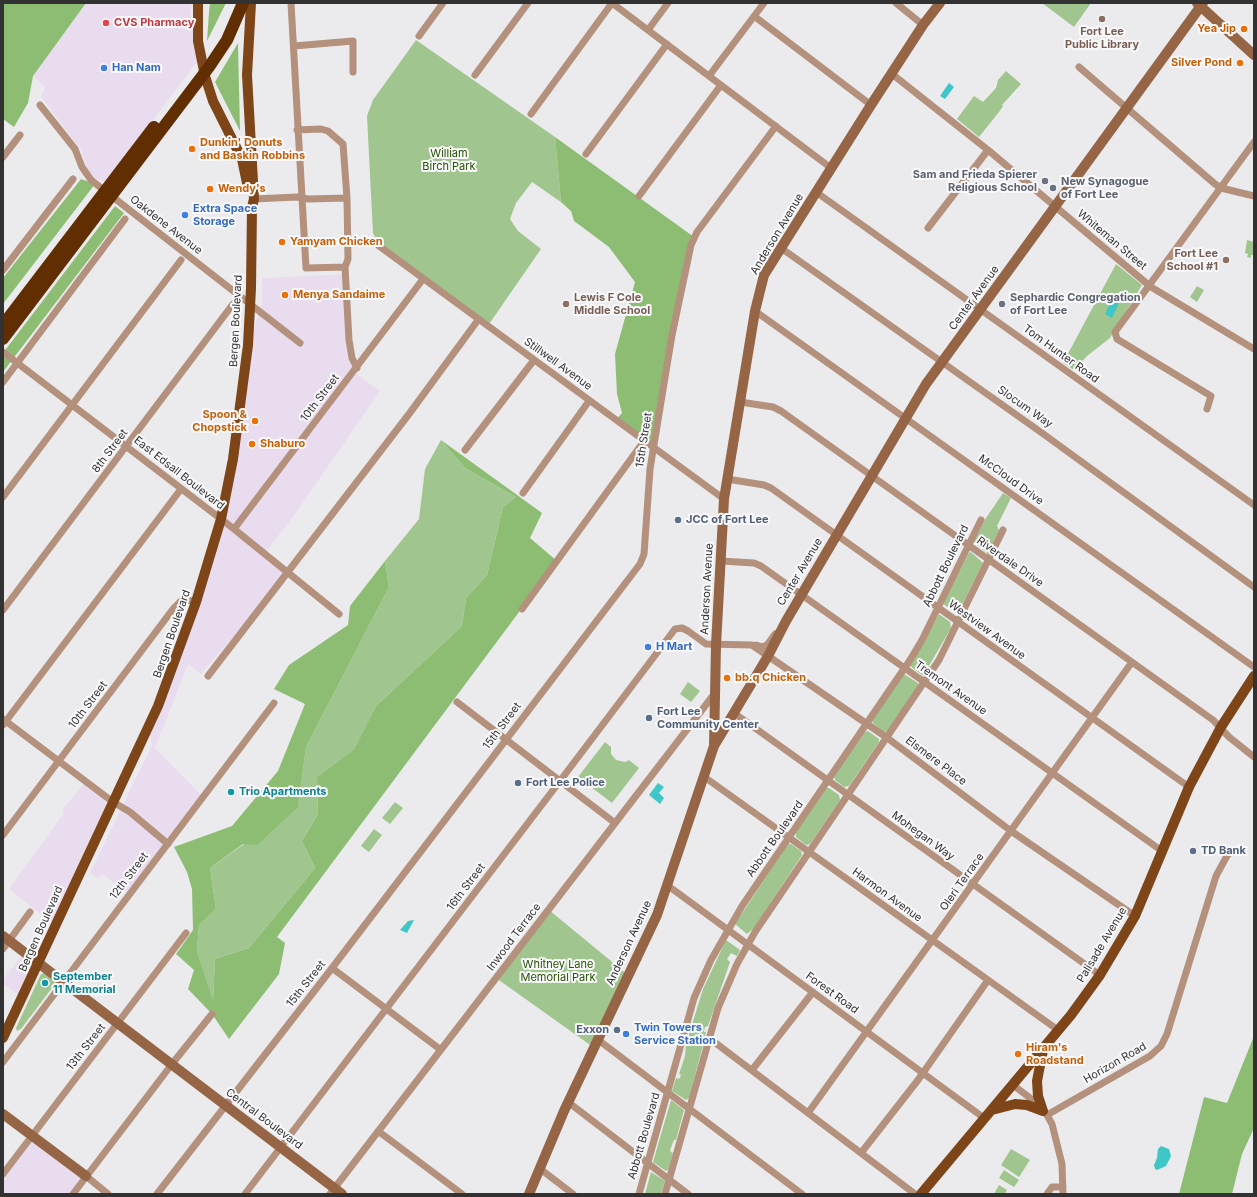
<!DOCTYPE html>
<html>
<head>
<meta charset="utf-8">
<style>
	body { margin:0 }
	#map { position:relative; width:1257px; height:1197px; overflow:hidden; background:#ebebee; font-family:Inter,sans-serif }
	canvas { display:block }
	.frame { position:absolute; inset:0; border:4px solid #323233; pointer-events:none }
</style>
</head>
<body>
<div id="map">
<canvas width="1257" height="1197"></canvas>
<div class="frame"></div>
</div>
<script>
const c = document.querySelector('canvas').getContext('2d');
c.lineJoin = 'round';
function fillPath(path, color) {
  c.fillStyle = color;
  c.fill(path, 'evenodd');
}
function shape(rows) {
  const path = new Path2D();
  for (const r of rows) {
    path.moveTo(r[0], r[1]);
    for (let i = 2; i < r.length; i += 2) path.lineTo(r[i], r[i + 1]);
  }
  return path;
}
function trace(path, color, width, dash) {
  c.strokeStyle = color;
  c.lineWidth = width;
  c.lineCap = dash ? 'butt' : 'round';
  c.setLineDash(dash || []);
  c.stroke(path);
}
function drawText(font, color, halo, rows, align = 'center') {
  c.font = font + ' Inter,sans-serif';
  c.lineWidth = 4;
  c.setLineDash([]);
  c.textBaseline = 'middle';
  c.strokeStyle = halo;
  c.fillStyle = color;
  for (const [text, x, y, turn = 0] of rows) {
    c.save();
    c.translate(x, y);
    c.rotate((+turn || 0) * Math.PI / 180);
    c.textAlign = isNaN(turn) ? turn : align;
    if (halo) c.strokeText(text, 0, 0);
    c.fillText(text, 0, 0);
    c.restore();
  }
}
fillPath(shape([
	[86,3,192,3,190,12,194,27,197,62,107,182,90,177,81,150,41,97,45,87,33,76],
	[349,274,351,340,354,372,380,391,293,517,264,554,287,574,201,674,188,664,155,748,203,797,168,844,126,892,102,874,98,879,90,873,152,745,149,727,221,519,248,345,262,304,262,278],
	[86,781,107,803,80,860,56,927,9,889,64,813,63,809],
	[24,952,39,964,23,997,3,984,3,980],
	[31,1135,86,1176,73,1194,3,1194,3,1174]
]), '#eadcef');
fillPath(shape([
	[1042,3,1091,3,1074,27],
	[416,40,555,137,561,202,532,182,516,203,510,219,518,231,541,249,487,327,379,246,373,233,367,116,373,100],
	[1006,71,1021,84,1002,105,1003,106,999,112,979,137,957,119,974,96,983,102,996,88,998,80],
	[1247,240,1254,242,1254,255,1251,255,1251,258,1247,257,1248,254,1245,253],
	[1116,264,1142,285,1110,338,1087,356,1074,370,1063,363],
	[1197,286,1204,290,1197,302,1190,297],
	[441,440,465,468,516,497,503,507,487,575,466,598,462,626,376,706,354,749,317,777,318,814,302,841,315,868,249,948,215,959,213,1001,197,951,199,925,216,909,210,868,298,806,306,747,389,587,385,561,419,519,425,469],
	[1003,493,1011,498,997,526,999,530,988,553,987,553,982,549,990,540,985,537,980,548,974,542,986,518],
	[971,552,983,563,960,609,955,612,943,604,969,553],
	[939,614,950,622,951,628,923,676,910,666],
	[904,674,918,683,918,686,887,731,884,732,873,723,872,721],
	[688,682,700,691,691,702,680,694],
	[868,731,879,739,879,742,849,786,844,787,835,780,834,777,865,732],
	[605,742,611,747,611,754,616,760,625,762,629,760,639,768,612,803,578,777],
	[826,788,829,788,839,795,840,800,810,844,806,845,796,837,796,832],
	[395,802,403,808,390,824,382,818],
	[374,829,382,835,369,852,361,846],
	[788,844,791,844,801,851,802,855,754,928,747,934,735,924],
	[549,910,628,975,593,1047,496,978],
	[726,940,740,950,737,956,731,953,727,959,730,962,708,1026,705,1027,704,1032,706,1032,703,1045,689,1098,686,1100,672,1091,676,1078,679,1079,681,1075,679,1074,685,1056,686,1044,703,989],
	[45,973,55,980,55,984,21,1029,17,1031,16,1028,41,974],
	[671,1100,684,1110,676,1140,674,1140,672,1145,670,1151,673,1153,669,1169,666,1171,653,1162],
	[1011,1149,1030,1160,1019,1177,1001,1165],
	[1004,1170,1019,1180,1014,1187,999,1178],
	[651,1172,665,1181,661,1194,645,1194],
	[999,1185,1007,1190,1005,1194,994,1194]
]), '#a1c58e');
fillPath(shape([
	[3,3,86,3,33,76,28,103,14,127,3,119],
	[210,3,226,3,207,41,209,12],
	[238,43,239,88,240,131,215,82],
	[555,137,694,237,654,447,616,420,622,413,617,394,615,354,635,282,609,247,574,221,571,211,561,202],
	[81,179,95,184,3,304,3,278],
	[115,206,124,213,3,372,3,353],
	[441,440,542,513,530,538,557,561,277,937,285,943,279,974,229,1039,212,1014,188,989,194,970,176,954,193,930,192,889,187,872,174,847,232,826,278,771,305,704,274,689,289,665,348,625,350,606,385,561,389,587,306,747,298,807,257,845,243,844,210,868,216,909,199,925,197,951,213,1000,215,959,249,948,315,868,302,841,318,814,317,777,354,749,376,706,462,626,466,598,487,575,503,507,516,497,465,468],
	[1254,1036,1254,1128,1242,1154,1232,1194,1179,1194,1204,1097,1227,1103]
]), '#8dbd73');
fillPath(shape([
	[949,83,954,87,945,99,940,96],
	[1112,299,1119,303,1112,318,1105,314],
	[658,783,664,787,659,793,664,798,660,804,649,795],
	[414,920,407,933,400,930,408,921],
	[1161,1146,1169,1149,1171,1156,1166,1166,1157,1170,1155,1169,1154,1165,1157,1158,1158,1149]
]), '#3fc6c6');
trace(shape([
	[291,3,306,268,345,267],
	[612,3,831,168],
	[896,3,923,25],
	[754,16,871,105],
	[648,30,668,3],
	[419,36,443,3],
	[294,46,353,41,353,72],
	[1079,67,1215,184,1221,188,1254,196],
	[892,74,988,150,1151,287,1254,349],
	[475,75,528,3],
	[709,76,764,3],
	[40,105,75,149,82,167,91,180,300,343],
	[531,114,612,3],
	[297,130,321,129,328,131,343,144,347,198,348,259,345,267,349,340,352,358,357,368],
	[586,154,667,44],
	[3,157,20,135],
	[816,192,1254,505],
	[639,196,721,85],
	[254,199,297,197,308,199,347,198],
	[928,228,988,150],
	[379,246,724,499],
	[781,248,1042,433,1254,587],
	[3,270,73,179],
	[755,311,1254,667],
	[3,352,234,529,339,614],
	[3,382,125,219],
	[740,402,773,407,781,411,1213,720,1229,737,1254,757],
	[1207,409,1211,396,1117,339,1115,332,1254,142],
	[465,450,534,360],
	[727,479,764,485,771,488,1189,787],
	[523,493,589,401],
	[3,497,181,260],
	[234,529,423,279],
	[721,561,754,563,761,566,1162,851],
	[522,609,644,441],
	[3,610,233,304],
	[756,645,763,647,767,645,775,634],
	[208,676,409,414,478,320],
	[457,702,615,823],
	[734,713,1100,975],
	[3,719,113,802,130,812,168,844],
	[3,725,181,489],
	[703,776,1058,1030],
	[3,835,173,609,183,599,196,602],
	[667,885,984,1118],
	[3,949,30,912],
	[332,968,441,1050],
	[709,1038,915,1194],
	[597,1039,802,1194],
	[3,1062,274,703],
	[752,1070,813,992],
	[1013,1085,1034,1101,1047,1115,1052,1124,1062,1164,1063,1194],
	[568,1102,688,1194],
	[808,1113,1132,662],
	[1047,1115,1150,1056,1161,1046,1167,1034,1216,876,1228,854,1234,851,1238,852],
	[378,1131,462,1194],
	[861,1153,918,1080,988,980],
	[539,1168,573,1194],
	[3,1174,186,933],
	[86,1176,108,1194],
	[73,1194,172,1064,212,1014],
	[157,1194,329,972,640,564,644,554,650,469,672,335,691,245,697,232,776,126],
	[245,1194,560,781,675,629,682,628,688,631,706,644,752,645,886,737,1011,831,1135,916],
	[330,1194,715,693],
	[639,1194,694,998,711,960,742,906,910,660,922,640,981,520],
	[665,1194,718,1008,737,964,755,932,939,660,1003,530],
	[1047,1194,1052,1187,1063,1187]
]), '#b3917c', 7);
trace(shape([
	[1197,3,1254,55],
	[714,746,768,656,786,621,926,384,1203,3],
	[3,936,342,1194],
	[3,1114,86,1176],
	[529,1194,564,1111,657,915,714,746,716,645,724,499,755,311,764,275,871,105,923,25,940,3]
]), '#956545', 10);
trace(shape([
	[198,3,198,41,205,76,213,101,242,159,248,188],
	[3,1038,158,706,196,602,221,519,233,459,248,345,251,288,252,207,254,199,247,75,251,3],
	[992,1110,1015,1104,1027,1105,1043,1111],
	[1043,1111,1038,1096,1037,1081,1043,1050],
	[921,1194,1071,1015,1100,975,1135,916,1189,787,1221,727,1254,676]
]), '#7e4519', 10);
trace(shape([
	[3,325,154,127],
	[3,339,209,67,227,40,243,3]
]), '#612e01', 12);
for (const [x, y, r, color] of [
	[1102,19,4,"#8d6e63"],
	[106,23,4,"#e0444e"],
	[1244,29,4,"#e8710a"],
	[1240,63,4,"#e8710a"],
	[104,68,4,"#3f7fe0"],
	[192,149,4,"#e8710a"],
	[1045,181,4,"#6b7280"],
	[1053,188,4,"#6b7280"],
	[210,189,4,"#e8710a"],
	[185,215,4,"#3f7fe0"],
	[282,242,4,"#e8710a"],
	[1226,260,4,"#8d6e63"],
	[285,295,4,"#e8710a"],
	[566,304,4,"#8d6e63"],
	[1002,304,4,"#6b7280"],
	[255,421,4,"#e8710a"],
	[252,444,4,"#e8710a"],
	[678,520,4,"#5c6f8a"],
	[648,647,4,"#3f7fe0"],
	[727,678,4,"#e8710a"],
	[649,718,4,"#5c6f8a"],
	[518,783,4,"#5c6f8a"],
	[231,792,4,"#0f9aa8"],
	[1193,851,4,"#5c6f8a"],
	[45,983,4,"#0f9aa8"],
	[617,1030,4,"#5c6f8a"],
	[626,1034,4,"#3f7fe0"],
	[1018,1054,4,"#e8710a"]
]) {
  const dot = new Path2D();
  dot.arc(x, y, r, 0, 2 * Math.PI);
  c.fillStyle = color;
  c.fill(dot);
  trace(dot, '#f9f9fb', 1.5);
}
drawText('bold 11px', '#be3a42', '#f9f9fb', [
	["CVS Pharmacy",114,23]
], 'left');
drawText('bold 11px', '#c56008', '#f9f9fb', [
	["Yea Jip",1236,29,"right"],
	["Silver Pond",1232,63,"right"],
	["Dunkin' Donuts",200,143],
	["and Baskin Robbins",200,156],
	["Wendy's",218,189],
	["Yamyam Chicken",290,242],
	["Menya Sandaime",293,295],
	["Spoon &",247,415,"right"],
	["Chopstick",247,428,"right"],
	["Shaburo",260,444],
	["bb.q Chicken",735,678],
	["Hiram's",1026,1048],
	["Roadstand",1026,1061]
], 'left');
drawText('bold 11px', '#785e54', '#f9f9fb', [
	["Fort Lee",1102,32],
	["Public Library",1102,45],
	["Fort Lee",1218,254,"right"],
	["School #1",1218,267,"right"],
	["Lewis F Cole",574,298,"left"],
	["Middle School",574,311,"left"]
]);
drawText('bold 11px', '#366cbe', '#f9f9fb', [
	["Han Nam",112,68],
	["Extra Space",193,209],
	["Storage",193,222],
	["H Mart",656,647],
	["Twin Towers",634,1028],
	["Service Station",634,1041]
], 'left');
drawText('11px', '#255000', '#f9f9fb', [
	["William",449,154],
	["Birch Park",449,167],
	["Whitney Lane",558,965],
	["Memorial Park",558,978]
]);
drawText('bold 11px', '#5b616d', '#f9f9fb', [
	["Sam and Frieda Spierer",1037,175,"right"],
	["Religious School",1037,188,"right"],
	["New Synagogue",1061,182],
	["of Fort Lee",1061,195],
	["Sephardic Congregation",1010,298],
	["of Fort Lee",1010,311]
], 'left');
drawText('11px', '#323233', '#f9f9fb', [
	["Oakdene Avenue",166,225,38],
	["Anderson Avenue",777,234,-59],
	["Whiteman Street",1112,240,40],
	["Center Avenue",974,298,-54],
	["Bergen Boulevard",236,321,-87],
	["Tom Hunter Road",1061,354,36],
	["Stillwell Avenue",558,364,36],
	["10th Street",320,398,-53],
	["Slocum Way",1025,407,35],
	["15th Street",644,440,-81],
	["8th Street",110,451,-53],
	["East Edsall Boulevard",179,473,38],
	["McCloud Drive",1011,480,36],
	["Riverdale Drive",1010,562,35],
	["Abbott Boulevard",946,566,-64],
	["Center Avenue",800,572,-59],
	["Anderson Avenue",707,589,-87],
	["Westview Avenue",987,630,36],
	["Bergen Boulevard",172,634,-71],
	["Tremont Avenue",951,688,35],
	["10th Street",88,705,-53],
	["15th Street",502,726,-53],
	["Elsmere Place",936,761,37],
	["Mohegan Way",923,836,36],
	["Abbott Boulevard",775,839,-55],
	["12th Street",129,876,-53],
	["Oleri Terrace",962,882,-55],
	["16th Street",466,887,-53],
	["Harmon Avenue",887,895,36],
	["Bergen Boulevard",41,929,-66],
	["Inwood Terrace",514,937,-53],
	["Anderson Avenue",629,943,-65],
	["Palisade Avenue",1102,945,-59],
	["15th Street",306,984,-52],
	["Forest Road",832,993,36],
	["13th Street",86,1047,-52],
	["Horizon Road",1115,1063,-30],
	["Central Boulevard",264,1119,37],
	["Abbott Boulevard",644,1136,-74]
]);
drawText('bold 11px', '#4e5e75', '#f9f9fb', [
	["JCC of Fort Lee",686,520],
	["Fort Lee",657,712],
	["Community Center",657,725],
	["Fort Lee Police",526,783],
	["TD Bank",1201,851],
	["Exxon",609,1030,"right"]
], 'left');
drawText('bold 11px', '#0d838f', '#f9f9fb', [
	["Trio Apartments",239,792],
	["September",53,977],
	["11 Memorial",53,990]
], 'left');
</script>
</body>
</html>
